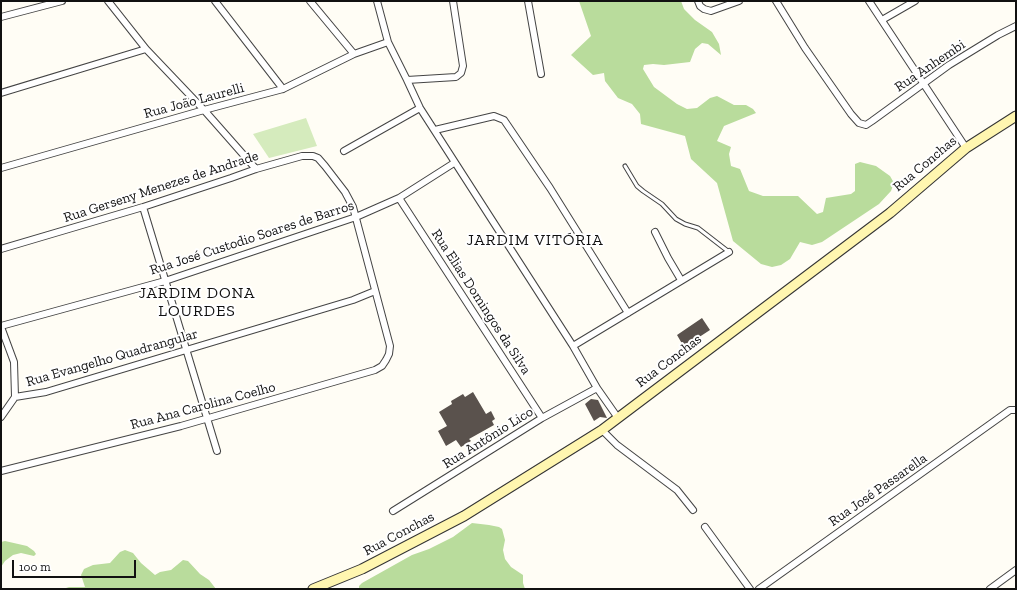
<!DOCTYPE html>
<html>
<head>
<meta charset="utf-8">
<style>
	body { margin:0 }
	#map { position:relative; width:1017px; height:590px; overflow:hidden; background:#fffdf5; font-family:"Zilla Slab",serif }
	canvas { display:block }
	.frame { position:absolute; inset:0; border:2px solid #111; pointer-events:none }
	.scale { position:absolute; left:12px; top:560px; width:124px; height:18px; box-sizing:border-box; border:2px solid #111; border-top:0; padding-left:5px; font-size:12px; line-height:14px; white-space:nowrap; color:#111; -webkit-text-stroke:3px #fff; paint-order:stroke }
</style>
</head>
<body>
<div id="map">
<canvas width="1017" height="590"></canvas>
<div class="frame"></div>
<div class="scale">100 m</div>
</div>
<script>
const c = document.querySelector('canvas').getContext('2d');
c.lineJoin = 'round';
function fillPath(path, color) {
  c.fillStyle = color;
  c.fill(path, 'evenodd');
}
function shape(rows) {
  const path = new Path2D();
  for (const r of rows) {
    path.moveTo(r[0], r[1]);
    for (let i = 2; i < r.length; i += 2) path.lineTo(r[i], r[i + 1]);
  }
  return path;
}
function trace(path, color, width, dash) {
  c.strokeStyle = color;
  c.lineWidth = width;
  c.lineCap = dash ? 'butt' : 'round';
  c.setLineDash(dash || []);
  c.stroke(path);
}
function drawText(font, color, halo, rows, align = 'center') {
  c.font = font + ' "Zilla Slab",serif';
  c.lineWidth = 4;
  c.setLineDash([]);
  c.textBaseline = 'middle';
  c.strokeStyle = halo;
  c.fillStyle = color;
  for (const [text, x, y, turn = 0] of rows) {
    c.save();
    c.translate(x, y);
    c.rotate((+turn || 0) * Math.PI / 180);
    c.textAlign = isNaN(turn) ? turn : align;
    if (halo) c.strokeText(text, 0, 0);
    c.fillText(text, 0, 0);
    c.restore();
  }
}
fillPath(shape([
	[306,118,317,146,269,158,253,134]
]), '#d5ebbd');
fillPath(shape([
	[579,1,681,1,684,9,695,20,712,32,719,44,721,55,708,44,702,43,695,49,690,62,664,65,653,64,644,65,643,69,654,87,677,104,687,109,697,108,710,98,717,96,734,105,746,105,753,109,756,113,724,126,717,141,731,147,729,154,731,166,740,169,749,191,763,196,798,196,817,214,823,212,826,198,851,194,855,191,855,164,860,162,876,166,890,176,894,183,891,191,879,204,822,242,812,245,800,242,790,259,781,265,772,267,761,264,733,241,717,183,691,159,685,136,641,124,640,114,632,104,618,98,605,81,604,73,593,75,571,55,591,36],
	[472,523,489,525,499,527,502,529,505,540,503,550,505,559,511,567,523,575,523,583,525,589,359,589,359,586,362,583,412,555,429,549,453,537],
	[5,541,27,546,34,551,36,554,34,556,21,553,13,555,5,561,1,567,1,542],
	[125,550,133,553,141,563,155,575,160,572,171,570,183,560,188,561,200,574,209,580,216,589,63,589,69,587,85,587,81,575,84,569,93,565,110,563,120,552]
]), '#b9dc9c');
fillPath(shape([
	[702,318,710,330,684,347,677,335],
	[473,392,486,414,491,411,495,419,492,421,494,425,469,439,471,441,461,447,456,440,446,446,438,431,447,426,439,412,452,404,451,401,463,394,465,397],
	[591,399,598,400,607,418,600,417,594,421,585,404]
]), '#5a524d');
const lane = shape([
	[625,166,637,186,643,191,662,204,676,219,685,224,698,228,729,252]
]);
const street = shape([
	[108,1,146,49,204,110,256,169],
	[215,1,283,89],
	[310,1,354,54],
	[377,1,388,42,407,80,456,77,461,73,463,66,453,1],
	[528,1,541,74],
	[698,1,700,6,704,9,711,11,739,1],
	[776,1,805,48,851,114,859,123,866,125,872,121,949,65,998,35,1016,26],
	[869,1,966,148],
	[1,17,62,1],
	[882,20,915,1],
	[407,80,420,108,573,346,597,388,618,418],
	[1,93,146,49],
	[435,130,494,116,504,120,550,188,628,313],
	[344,151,420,108],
	[1,168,204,110,283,89,354,54,388,42],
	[399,198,542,418],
	[143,207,217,451],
	[655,232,668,258,681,280],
	[1,249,143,207,231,178,256,169,302,156,313,156,318,158,325,166,345,192,353,207,390,346,389,354,386,360,382,366,375,370,181,426,1,471],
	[1,326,165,281,356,217,399,198,454,163],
	[1,327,14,362,15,397,1,417],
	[573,346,729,252],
	[15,397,46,392,353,300,375,291],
	[602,430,617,445,677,490,693,510],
	[393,511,542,418,597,388],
	[705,527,750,589],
	[759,589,1010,410,1016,410],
	[990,589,1016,570]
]);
const secondary = shape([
	[313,589,362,569,464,516,602,430,890,213,966,148,1016,116]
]);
trace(lane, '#444', 5);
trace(street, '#444', 8);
trace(secondary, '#333', 11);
trace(lane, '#fff', 3);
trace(street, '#fff', 6);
trace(secondary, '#fff6b0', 9);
drawText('14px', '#111', '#fff', [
	["Rua Anhembi",930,66,-34],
	["Rua João Laurelli",194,101,-15],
	["Rua Conchas",925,164,-40],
	["Rua Gerseny Menezes de Andrade",161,187,-18],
	["Rua José Custodio Soares de Barros",252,238,-18],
	["Rua Elias Domingos da Silva",481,302,57],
	["Rua Evangelho Quadrangular",112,358,-16],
	["Rua Conchas",669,361,-37],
	["Rua Ana Carolina Coelho",203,406,-15],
	["Rua Antônio Lico",488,438,-32],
	["Rua José Passarella",878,490,-35],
	["Rua Conchas",399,534,-28]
]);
c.letterSpacing = '1px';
drawText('16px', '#111', '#fff', [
	["JARDIM VITÓRIA",535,240],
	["JARDIM DONA",197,293],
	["LOURDES",197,311]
]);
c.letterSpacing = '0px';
</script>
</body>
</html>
